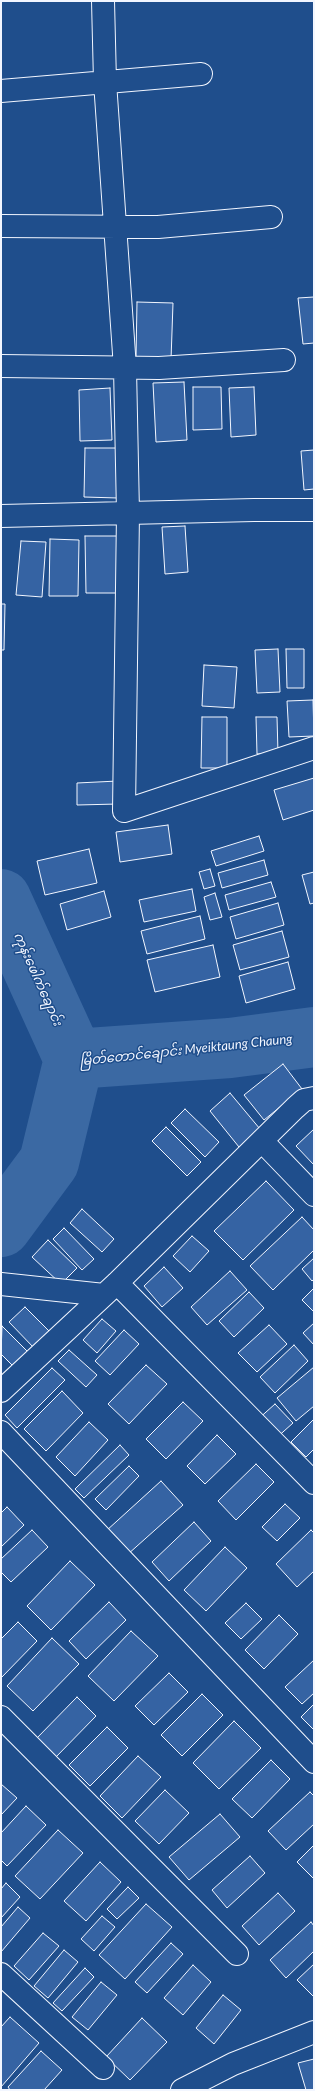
<!DOCTYPE html>
<html>
<head>
<meta charset="utf-8">
<style>
	body { margin:0 }
	#map { position:relative; width:315px; height:2091px; overflow:hidden; background:#1f4e8c; font-family:Lato,sans-serif }
	canvas { display:block }
	.frame { position:absolute; inset:0; border:2px solid #f2f6ff; pointer-events:none }
</style>
</head>
<body>
<div id="map">
<canvas width="315" height="2091"></canvas>
<div class="frame"></div>
</div>
<script>
const c = document.querySelector('canvas').getContext('2d');
c.lineJoin = 'round';
function shape(rows) {
  const path = new Path2D();
  for (const r of rows) {
    path.moveTo(r[0], r[1]);
    for (let i = 2; i < r.length; i += 2) path.lineTo(r[i], r[i + 1]);
  }
  return path;
}
function trace(path, color, width, dash) {
  c.strokeStyle = color;
  c.lineWidth = width;
  c.lineCap = dash ? 'butt' : 'round';
  c.setLineDash(dash || []);
  c.stroke(path);
}
function fillPath(path, color) {
  c.fillStyle = color;
  c.fill(path, 'evenodd');
}
function drawText(font, color, halo, rows, align = 'center') {
  c.font = font + ' Lato,"Noto Sans Myanmar",sans-serif';
  c.lineWidth = 3;
  c.setLineDash([]);
  c.textBaseline = 'middle';
  c.strokeStyle = halo;
  c.fillStyle = color;
  for (const [text, x, y, turn = 0] of rows) {
    c.save();
    c.translate(x, y);
    c.rotate((+turn || 0) * Math.PI / 180);
    c.textAlign = isNaN(turn) ? turn : align;
    if (halo) c.strokeText(text, 0, 0);
    c.fillText(text, 0, 0);
    c.restore();
  }
}
trace(shape([
	[1,899,74,1059],
	[1,1227,49,1162,74,1059,230,1048,314,1037]
]), '#3b69a3', 60);
const building = shape([
	[314,297,314,343,303,344,298,298,314,297],
	[137,302,173,303,171,360,136,359,137,302],
	[184,382,187,440,156,442,153,383,184,382],
	[193,387,221,387,222,429,193,430,193,387],
	[254,387,256,435,231,437,229,388,254,387],
	[110,388,112,440,80,441,79,390,110,388],
	[85,448,119,448,118,498,84,497,85,448],
	[314,450,314,489,304,490,301,451,314,450],
	[185,526,188,572,165,574,162,527,185,526],
	[85,536,117,536,117,593,86,593,85,536],
	[50,539,79,540,78,596,49,596,50,539],
	[21,541,46,542,42,597,16,595,21,541],
	[1,604,5,604,4,650,1,650,1,604],
	[278,649,280,692,257,693,255,650,278,649],
	[286,649,304,649,304,688,287,688,286,649],
	[204,665,237,667,234,708,202,706,204,665],
	[313,700,314,736,289,737,287,701,313,700],
	[202,717,227,717,227,768,201,768,202,717],
	[256,717,277,717,278,753,257,754,256,717],
	[314,778,314,810,283,820,274,790,314,778],
	[118,781,118,804,77,805,77,783,118,781],
	[168,825,172,854,120,862,116,832,168,825],
	[259,836,264,851,216,866,211,851,259,836],
	[89,849,97,883,45,895,37,861,89,849],
	[264,860,268,875,222,888,218,873,264,860],
	[210,869,215,886,204,889,199,872,210,869],
	[314,872,314,903,310,904,302,875,314,872],
	[271,882,276,897,229,910,225,895,271,882],
	[192,889,196,911,144,922,139,900,192,889],
	[104,891,111,917,67,930,60,904,104,891],
	[215,893,222,917,210,920,204,897,215,893],
	[278,903,284,925,236,939,230,917,278,903],
	[200,916,205,939,147,954,141,931,200,916],
	[282,931,289,957,240,970,233,945,282,931],
	[213,945,220,977,155,992,147,960,213,945],
	[288,962,295,989,246,1003,239,976,288,962],
	[283,1064,302,1089,264,1120,244,1095,283,1064],
	[230,1093,260,1129,239,1147,210,1111,230,1093],
	[185,1109,219,1142,205,1157,171,1123,185,1109],
	[166,1127,201,1162,187,1176,152,1141,166,1127],
	[314,1129,314,1165,296,1146,314,1129],
	[266,1181,294,1210,243,1260,214,1231,266,1181],
	[82,1209,114,1239,102,1252,70,1223,82,1209],
	[302,1217,314,1230,314,1250,273,1290,250,1266,302,1217],
	[64,1228,94,1259,82,1270,53,1239,64,1228],
	[192,1236,209,1251,190,1272,173,1256,192,1236],
	[48,1240,77,1268,61,1284,32,1257,48,1240],
	[314,1258,314,1279,312,1281,302,1269,314,1258],
	[164,1267,183,1288,162,1307,144,1286,164,1267],
	[230,1271,247,1290,207,1325,191,1307,230,1271],
	[314,1288,314,1312,302,1300,314,1288],
	[249,1292,264,1308,234,1337,219,1321,249,1292],
	[25,1307,50,1332,34,1348,9,1322,25,1307],
	[102,1319,116,1331,97,1353,83,1340,102,1319],
	[314,1323,314,1345,303,1333,314,1323],
	[269,1325,287,1344,257,1372,238,1353,269,1325],
	[2,1326,28,1352,14,1367,1,1354,2,1326],
	[124,1330,139,1344,110,1375,95,1361,124,1330],
	[294,1345,308,1361,275,1393,260,1377,294,1345],
	[69,1350,97,1375,86,1387,58,1361,69,1350],
	[146,1365,167,1384,129,1424,108,1404,146,1365],
	[314,1367,314,1406,296,1421,277,1398,314,1367],
	[52,1368,65,1380,17,1428,5,1415,52,1368],
	[62,1391,83,1413,46,1451,24,1429,62,1391],
	[183,1402,203,1421,166,1459,146,1439,183,1402],
	[275,1404,293,1423,274,1440,256,1421,275,1404],
	[314,1419,314,1449,306,1457,291,1442,314,1419],
	[89,1422,108,1440,75,1476,56,1457,89,1422],
	[217,1435,236,1454,205,1484,187,1466,217,1435],
	[120,1445,129,1455,84,1498,75,1489,120,1445],
	[256,1464,274,1482,236,1520,218,1501,256,1464],
	[129,1466,139,1476,106,1510,95,1499,129,1466],
	[161,1481,183,1505,127,1555,106,1531,161,1481],
	[285,1504,300,1518,277,1541,262,1527,285,1504],
	[7,1507,24,1525,1,1547,1,1513,7,1507],
	[194,1522,211,1541,169,1581,152,1562,194,1522],
	[32,1530,48,1547,11,1582,1,1572,1,1559,32,1530],
	[311,1530,314,1533,314,1571,297,1587,276,1564,311,1530],
	[225,1547,247,1568,206,1611,184,1590,225,1547],
	[70,1561,95,1585,51,1630,27,1606,70,1561],
	[109,1602,126,1620,86,1659,69,1641,109,1602],
	[246,1603,262,1619,241,1639,225,1623,246,1603],
	[279,1615,298,1634,264,1669,245,1650,279,1615],
	[18,1622,37,1641,1,1678,1,1639,18,1622],
	[131,1631,158,1656,114,1701,88,1676,131,1631],
	[52,1638,79,1664,33,1711,7,1686,52,1638],
	[314,1660,314,1693,302,1704,285,1687,314,1660],
	[169,1673,188,1692,154,1725,135,1706,169,1673],
	[202,1694,223,1715,182,1756,161,1735,202,1694],
	[77,1697,96,1716,55,1758,36,1739,77,1697],
	[314,1704,314,1730,301,1717,314,1704],
	[234,1721,261,1748,219,1789,193,1763,234,1721],
	[107,1727,128,1748,90,1786,69,1765,107,1727],
	[138,1756,161,1777,122,1818,100,1796,138,1756],
	[271,1760,290,1779,252,1818,232,1799,271,1760],
	[1,1784,17,1798,1,1815,1,1784],
	[165,1790,189,1813,159,1844,135,1821,165,1790],
	[310,1792,314,1796,314,1824,286,1850,268,1831,310,1792],
	[26,1806,46,1825,7,1866,1,1860,1,1833,26,1806],
	[220,1814,240,1837,189,1880,169,1857,220,1814],
	[58,1830,83,1853,40,1899,15,1876,58,1830],
	[314,1845,314,1879,297,1862,314,1845],
	[250,1856,265,1873,227,1908,212,1890,250,1856],
	[100,1862,121,1882,86,1921,64,1901,100,1862],
	[6,1883,20,1897,1,1918,1,1889,6,1883],
	[128,1887,139,1898,117,1919,107,1909,128,1887],
	[278,1893,295,1911,259,1945,242,1926,278,1893],
	[146,1904,172,1927,125,1979,99,1955,146,1904],
	[18,1907,30,1918,1,1952,1,1927,18,1907],
	[102,1916,115,1927,94,1951,81,1939,102,1916],
	[311,1922,314,1926,314,1951,286,1978,270,1960,311,1922],
	[43,1933,59,1946,29,1980,14,1966,43,1933],
	[171,1943,183,1954,147,1993,135,1982,171,1943],
	[64,1950,78,1962,48,1998,34,1986,64,1950],
	[314,1964,314,1997,297,1980,314,1964],
	[193,1965,211,1982,183,2015,164,1998,193,1965],
	[85,1968,94,1977,62,2011,53,2003,85,1968],
	[101,1982,117,1995,88,2030,72,2017,101,1982],
	[223,1995,241,2010,214,2044,196,2028,223,1995],
	[10,2017,39,2043,1,2087,1,2027,10,2017],
	[142,2018,167,2042,130,2080,106,2057,142,2018],
	[41,2051,62,2070,44,2090,10,2090,8,2087,41,2051],
	[314,2059,314,2090,306,2090,298,2063,314,2059]
]);
fillPath(building, '#3563a3');
trace(building, '#f2f6ff', 1);
const street = shape([
	[103,1,105,82,125,368,128,513,124,811,314,748],
	[1,91,201,74],
	[1,226,158,227,271,217],
	[1,366,159,368,284,360],
	[1,516,254,510,314,510],
	[262,1141,314,1195],
	[117,1283,314,1483],
	[1,1284,104,1295],
	[1,1391,117,1283,295,1108,304,1100,314,1098],
	[1,1432,314,1762],
	[1,1717,237,1954],
	[1,1974,103,2068],
	[182,2090,233,2064,314,2032]
]);
trace(street, '#f2f6ff', 24);
trace(street, '#1f4e8c', 22);
drawText('italic 13px', '#f2f6ff', '#1f4e8c', [
	["ကုန်းဖေါက်ချောင်း",38,979,66],
	["မြိတ်တောင်ချောင်း Myeiktaung Chaung",186,1050,-6]
]);
</script>
</body>
</html>
